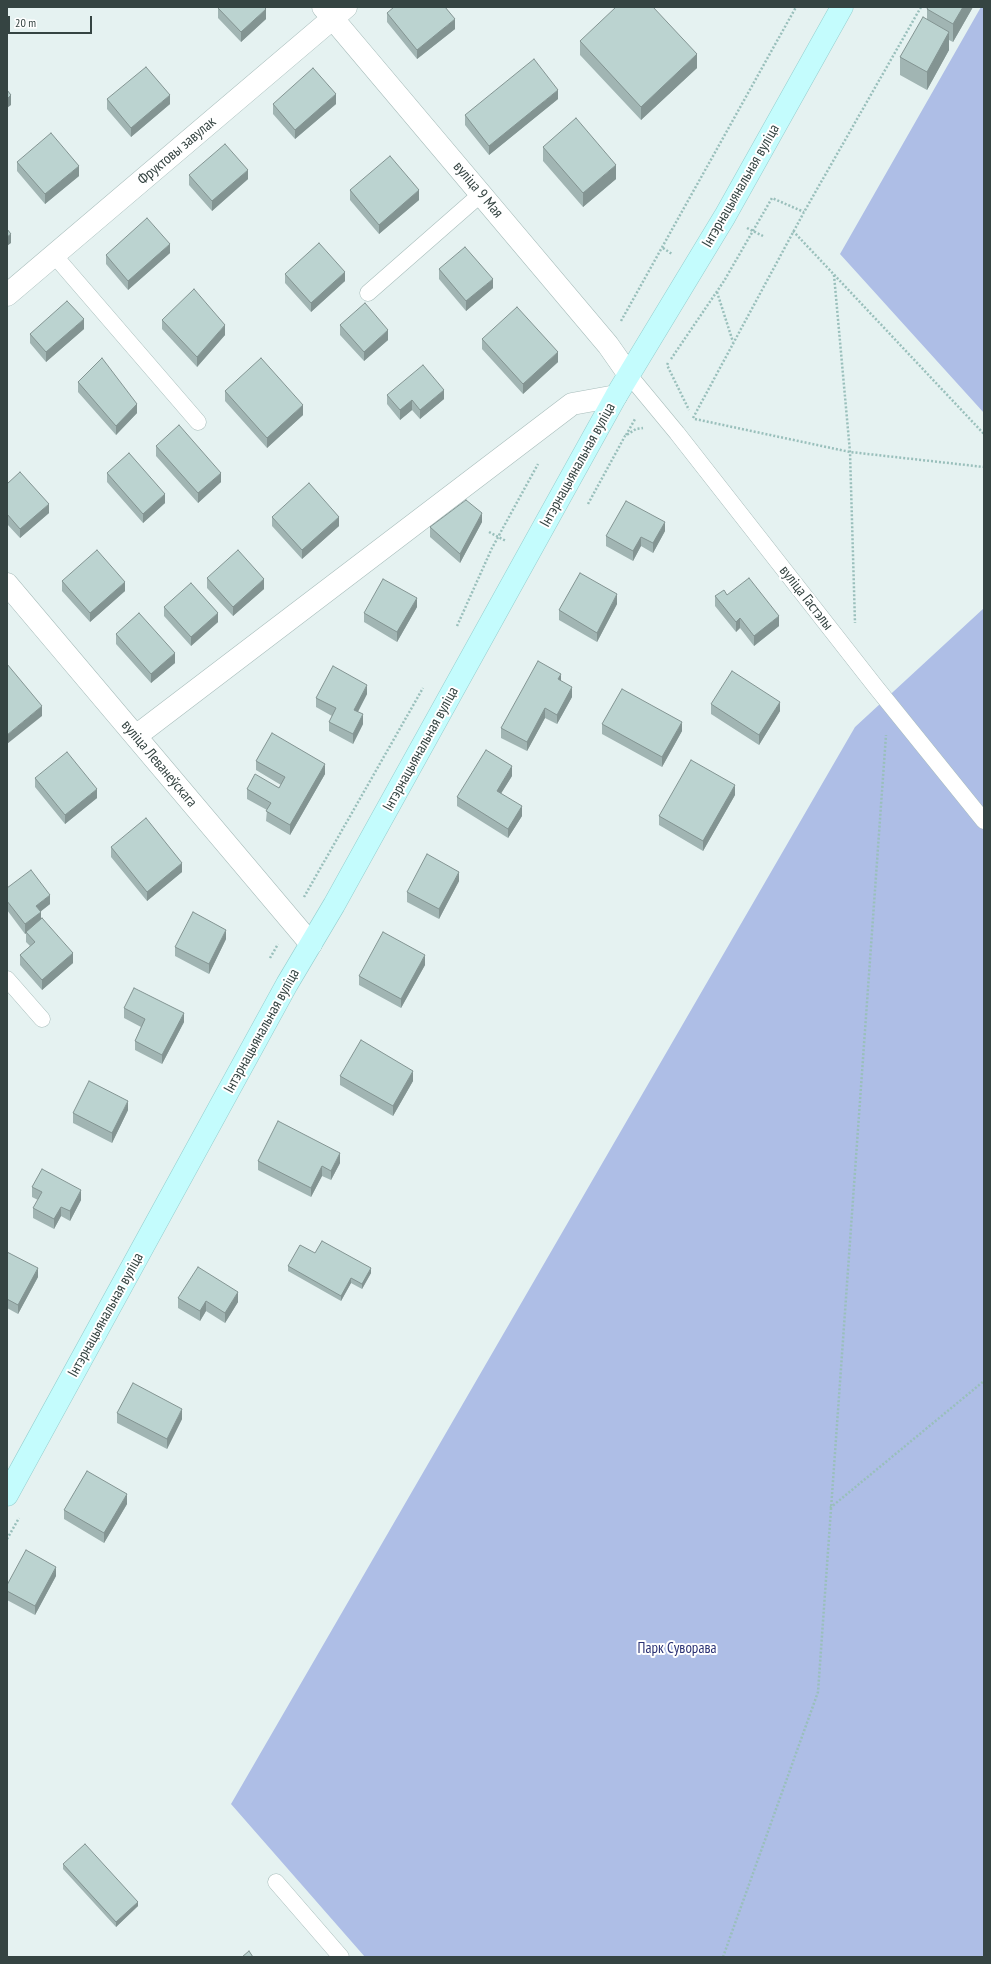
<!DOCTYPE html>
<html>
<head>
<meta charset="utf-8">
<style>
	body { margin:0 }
	#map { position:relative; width:991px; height:1964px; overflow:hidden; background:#e5f2f1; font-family:"PT Sans Narrow",sans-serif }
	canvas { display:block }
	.frame { position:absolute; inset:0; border:8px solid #354442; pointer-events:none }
	.scale { position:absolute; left:8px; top:16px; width:84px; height:18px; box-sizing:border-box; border:2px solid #354442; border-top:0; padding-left:5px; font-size:12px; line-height:14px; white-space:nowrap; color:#354442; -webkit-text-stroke:3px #fff; paint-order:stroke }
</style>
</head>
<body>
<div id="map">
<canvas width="991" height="1964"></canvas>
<div class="frame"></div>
<div class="scale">20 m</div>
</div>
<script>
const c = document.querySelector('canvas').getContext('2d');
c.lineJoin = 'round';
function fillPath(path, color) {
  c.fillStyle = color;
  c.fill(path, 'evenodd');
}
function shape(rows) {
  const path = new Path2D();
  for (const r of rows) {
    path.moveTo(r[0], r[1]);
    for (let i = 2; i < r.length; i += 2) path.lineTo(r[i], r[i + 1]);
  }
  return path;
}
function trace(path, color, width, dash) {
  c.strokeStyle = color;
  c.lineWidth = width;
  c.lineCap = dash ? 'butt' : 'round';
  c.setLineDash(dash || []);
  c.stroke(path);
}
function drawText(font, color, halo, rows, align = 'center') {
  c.font = font + ' "PT Sans Narrow",sans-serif';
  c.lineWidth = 4;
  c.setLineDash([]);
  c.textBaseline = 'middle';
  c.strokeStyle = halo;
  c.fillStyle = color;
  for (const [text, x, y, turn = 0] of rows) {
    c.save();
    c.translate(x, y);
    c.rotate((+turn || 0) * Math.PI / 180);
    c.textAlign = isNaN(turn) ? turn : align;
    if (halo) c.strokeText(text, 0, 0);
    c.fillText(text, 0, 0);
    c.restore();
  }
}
fillPath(shape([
	[981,7,984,7,984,413,840,254],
	[984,608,984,1957,365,1957,231,1804,855,727]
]), '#aebee6');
const lane = shape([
	[54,255,198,422],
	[368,293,481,194],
	[629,375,677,433,875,686,984,821],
	[7,979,42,1019],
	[276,1882,341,1957]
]);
const street = shape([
	[323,7,608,345,629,375],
	[7,295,346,7],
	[7,584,311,944],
	[136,736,572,404,616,396]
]);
const secondary = shape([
	[7,1495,287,984,334,905,616,396,725,216,842,7]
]);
trace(lane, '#a8bdbb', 17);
trace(street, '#a8bdbb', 23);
trace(secondary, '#94cece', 23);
trace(shape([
	[747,228,763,236],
	[793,231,984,434],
	[663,248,672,254],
	[834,275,850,452,855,623],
	[717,292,733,342],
	[621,321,796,7],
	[671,359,724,281,772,198,804,212],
	[668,363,667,365,689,410],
	[693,418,804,212,921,7],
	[695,419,850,452,984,467],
	[626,435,635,419],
	[588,504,625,436,636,429,643,428],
	[489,532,506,541],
	[457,626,492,548,538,464],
	[304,897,423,688],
	[270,958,278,944],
	[830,1508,984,1381],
	[7,1539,19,1518],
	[723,1957,818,1692,886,735]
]), '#99bfbb', 2.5, [2, 2]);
trace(lane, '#fff', 16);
trace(street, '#fff', 22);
trace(secondary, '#c4fcfd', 22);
fillPath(shape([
	[928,7,973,7,953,42,949,40,949,50,927,90,900,75,900,57,927,19,927,9],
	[218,8,266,19,241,42,218,18],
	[387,13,455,29,417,59,387,22],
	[580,41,697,68,641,120,580,55],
	[107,99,170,104,131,137,107,109],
	[558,99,489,155,465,125,465,115],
	[273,104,336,104,295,139,273,114],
	[543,147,616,179,583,207,543,161],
	[17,162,79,176,45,204,17,171],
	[189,175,248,179,212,211,189,185],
	[350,190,419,200,379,234,350,200],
	[170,253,128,290,106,264,106,255],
	[439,269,493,288,466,311,439,279],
	[285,274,345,281,311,312,285,283],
	[162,320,225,335,197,367,162,329],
	[340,325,388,340,364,361,340,335],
	[84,329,46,362,30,343,30,334],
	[482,339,558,362,523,394,482,349],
	[78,382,137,413,116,435,78,392],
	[225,391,303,415,267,448,225,401],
	[387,395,444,399,420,419,412,410,400,420,387,404],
	[156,446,221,482,198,503,156,456],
	[107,473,165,503,143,523,107,482],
	[7,484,49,513,20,538,7,524],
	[272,517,339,526,302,559,272,526],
	[482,522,460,563,430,537,430,527],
	[665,531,653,553,641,546,633,561,606,546,606,536],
	[207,578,264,589,233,616,207,588],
	[62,581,125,591,90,622,62,591],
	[727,595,779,626,754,646,740,628,736,632,715,606,715,596],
	[617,604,597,642,559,620,559,610],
	[164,607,218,622,191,646,164,616],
	[417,607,397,642,364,622,364,613],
	[116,634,175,663,151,683,116,644],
	[561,681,572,697,557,724,545,718,527,751,501,738,501,728],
	[367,694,358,712,363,724,353,744,329,731,329,722,332,716,316,707,316,698],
	[711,704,780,711,759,745,711,714],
	[602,724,682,731,662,767,602,734],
	[256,761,325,774,290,835,266,821,267,810,247,799,247,789,279,788,281,785,256,770],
	[512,776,501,793,522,816,508,838,457,806,457,797],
	[35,778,97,798,65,824,35,787],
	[735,795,703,851,659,825,659,816],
	[111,847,182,872,147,901,111,857],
	[459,881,439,919,407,902,407,892],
	[7,888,50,904,40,912,41,919,73,963,42,990,20,965,20,955,30,946,26,942,26,933,25,934,7,910],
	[226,939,209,974,175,956,175,947],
	[425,965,401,1008,359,985,359,976],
	[124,1008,184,1022,162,1064,135,1050,135,1041,141,1027,124,1018],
	[340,1076,413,1081,393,1116,340,1085],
	[128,1110,112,1143,73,1123,73,1113],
	[258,1161,340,1163,331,1180,322,1176,311,1197,258,1170],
	[32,1187,81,1200,70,1221,61,1216,54,1229,33,1218,33,1208,38,1200,32,1197],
	[7,1252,38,1277,18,1314,7,1308],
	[315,1253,371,1273,362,1289,351,1283,341,1301,288,1271,288,1266],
	[178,1298,238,1302,225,1323,206,1311,200,1321,178,1308],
	[117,1413,182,1419,167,1449,117,1423],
	[127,1504,104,1543,64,1519,64,1510],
	[56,1576,35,1615,7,1600,7,1585],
	[63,1864,138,1906,116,1927,63,1869]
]), '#a1b5b3');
fillPath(shape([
	[963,7,973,7,953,42,953,24],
	[266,9,266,19,241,42,241,32],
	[455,19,455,29,417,59,417,50],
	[949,32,949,50,927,90,927,72],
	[697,54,697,68,641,120,641,107],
	[558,90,558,99,489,155,489,146],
	[336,94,336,104,295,139,295,130],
	[11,95,11,105,7,108,7,99],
	[170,95,170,104,131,137,131,128],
	[616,165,616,179,583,207,583,193],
	[79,166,79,176,45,204,45,194],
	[248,170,248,179,212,211,212,201],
	[419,190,419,200,379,234,379,225],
	[11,234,11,243,7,246,7,237],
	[170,244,170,253,128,290,128,281],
	[345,272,345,281,311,312,311,303],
	[493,279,493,288,466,311,466,301],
	[84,319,84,329,46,362,46,352],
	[225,325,225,335,197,367,197,357],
	[388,330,388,340,364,361,364,352],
	[558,352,558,362,523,394,523,384],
	[444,390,444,399,420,419,420,410],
	[412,400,412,410,400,420,400,410],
	[137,404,137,413,116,435,116,426],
	[303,405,303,415,267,448,267,438],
	[221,473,221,482,198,503,198,493],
	[165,494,165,503,143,523,143,514],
	[49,504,49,513,20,538,20,529],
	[482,513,482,522,460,563,460,554],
	[339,517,339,526,302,559,302,550],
	[665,522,665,531,653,553,653,543],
	[641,537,641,546,633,561,633,551],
	[264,579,264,589,233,616,233,607],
	[125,582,125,591,90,622,90,613],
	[617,594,617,604,597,642,597,633],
	[417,598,417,607,397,642,397,632],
	[218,613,218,622,191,646,191,637],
	[779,616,779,626,754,646,754,636],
	[740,618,740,628,736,632,736,622],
	[175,653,175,663,151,683,151,674],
	[561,674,561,683,558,679],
	[367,685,367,694,354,719,354,710],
	[572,687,572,697,557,724,557,715],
	[780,702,780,711,759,745,759,735],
	[42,706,42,716,7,744,7,735],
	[545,708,545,718,527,751,527,742],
	[363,714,363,724,353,744,353,734],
	[682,722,682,731,662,767,662,757],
	[325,764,325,774,290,835,290,825],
	[512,766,512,776,497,800,497,791],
	[735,785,735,795,703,851,703,841],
	[97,789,97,798,65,824,65,815],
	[522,806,522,816,508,838,508,829],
	[182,863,182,872,147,901,147,892],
	[459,872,459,881,439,919,439,909],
	[50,895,50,904,36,915,36,906],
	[41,912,41,922,25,934,25,924],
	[226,930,226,939,209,974,209,964],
	[73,953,73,963,42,990,42,980],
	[425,955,425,965,401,1008,401,999],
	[184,1013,184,1022,162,1064,162,1055],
	[413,1071,413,1081,393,1116,393,1106],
	[128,1101,128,1110,112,1143,112,1133],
	[340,1153,340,1163,331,1180,331,1171],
	[322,1166,322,1176,311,1197,311,1188],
	[81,1190,81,1200,70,1221,70,1211],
	[61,1207,61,1216,54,1229,54,1219],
	[38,1268,38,1277,18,1314,18,1305],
	[371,1268,371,1273,362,1289,362,1284],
	[351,1278,351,1283,341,1301,341,1296],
	[238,1292,238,1302,225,1323,225,1313],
	[206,1301,206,1311,200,1321,200,1311],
	[182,1409,182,1419,167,1449,167,1439],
	[127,1494,127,1504,104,1543,104,1533],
	[56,1567,56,1576,35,1615,35,1606],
	[138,1902,138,1906,116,1927,116,1922]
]), '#839492');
const building = shape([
	[220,7,264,7,266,9,241,32,218,8,220,7],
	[394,7,445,7,455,19,417,50,387,13,394,7],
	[616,7,653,7,697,54,641,107,580,41,616,7],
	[928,7,963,7,953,24,927,9,928,7],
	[923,17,949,32,927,72,900,57,923,17],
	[534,59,558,90,489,146,465,115,534,59],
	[146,67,170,95,131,128,107,99,146,67],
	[313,68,336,94,295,130,273,104,313,68],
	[7,90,11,95,7,99,7,90],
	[576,118,616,165,583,193,543,147,576,118],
	[51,133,79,166,45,194,17,162,51,133],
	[225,144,248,170,212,201,189,175,225,144],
	[390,156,419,190,379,225,350,190,390,156],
	[147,218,170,244,128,281,106,255,147,218],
	[7,229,11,234,7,237,7,229],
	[319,243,345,272,311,303,285,274,319,243],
	[465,247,493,279,466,301,439,269,465,247],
	[194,289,225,325,197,357,162,320,194,289],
	[67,301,84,319,46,352,30,334,67,301],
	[365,303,388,330,364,352,340,325,365,303],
	[517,307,558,352,523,384,482,339,517,307],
	[102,358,137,404,116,426,78,382,102,358],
	[261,358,303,405,267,438,225,391,261,358],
	[423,365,444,390,420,410,412,400,400,410,387,395,423,365],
	[179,425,221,473,198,493,156,446,179,425],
	[129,453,165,494,143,514,107,473,129,453],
	[20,472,49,504,20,529,7,514,7,484,20,472],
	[309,483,339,517,302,550,272,517,309,483],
	[466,500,482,513,460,554,430,527,466,500],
	[626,501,665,522,653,543,641,537,633,551,606,536,626,501],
	[97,550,125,582,90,613,62,581,97,550],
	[238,550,264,579,233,607,207,578,238,550],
	[580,573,617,594,597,633,559,610,580,573],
	[749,578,779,616,754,636,740,618,736,622,715,596,724,590,727,595,749,578],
	[383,579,417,598,397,632,364,613,383,579],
	[191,583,218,613,191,637,164,607,191,583],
	[139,613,175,653,151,674,116,634,139,613],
	[538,661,561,674,558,679,572,687,557,715,545,708,527,742,501,728,538,661],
	[7,664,42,706,7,735,7,664],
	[333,666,367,685,354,710,363,714,353,734,329,722,336,708,316,698,333,666],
	[732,671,780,702,759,735,711,704,732,671],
	[622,689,682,722,662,757,602,724,622,689],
	[272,733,325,764,290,825,266,811,271,803,247,789,255,774,279,788,285,777,256,761,272,733],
	[486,750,512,766,497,791,522,806,508,829,457,797,486,750],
	[67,752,97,789,65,815,35,778,67,752],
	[691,760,735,785,703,841,659,816,691,760],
	[146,818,182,863,147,892,111,847,146,818],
	[427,854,459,872,439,909,407,892,427,854],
	[31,870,50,895,36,906,41,912,25,924,7,901,7,888,31,870],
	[193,912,226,930,209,964,175,947,193,912],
	[42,918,73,953,42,980,20,955,35,942,26,932,42,918],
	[383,932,425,955,401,999,359,976,383,932],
	[134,988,184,1013,162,1055,135,1041,145,1019,124,1008,134,988],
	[361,1040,413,1071,393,1106,340,1076,361,1040],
	[89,1081,128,1101,112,1133,73,1113,89,1081],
	[278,1121,340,1153,331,1171,322,1166,311,1188,258,1161,278,1121],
	[42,1169,81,1190,70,1211,61,1207,54,1219,33,1208,42,1192,32,1187,42,1169],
	[322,1241,371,1268,362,1284,351,1278,341,1296,288,1266,300,1245,315,1253,322,1241],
	[7,1252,38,1268,18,1305,7,1299,7,1252],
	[198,1267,238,1292,225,1313,206,1301,200,1311,178,1298,198,1267],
	[133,1383,182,1409,167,1439,117,1413,133,1383],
	[87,1471,127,1494,104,1533,64,1510,87,1471],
	[26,1550,56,1567,35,1606,7,1591,7,1585,26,1550],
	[85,1844,138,1902,116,1922,63,1864,85,1844],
	[249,1951,253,1957,242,1957,249,1951]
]);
fillPath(building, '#bbd3d0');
trace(building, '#839492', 1);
drawText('15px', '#354442', '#fff', [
	["Фруктовы завулак",177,151,-40],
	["Інтэрнацыянальная вуліца",741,186,-60],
	["вуліца 9 Мая",478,190,50],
	["Інтэрнацыянальная вуліца",578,465,-61],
	["вуліца Гастэлы",806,598,52],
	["Інтэрнацыянальная вуліца",421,749,-61],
	["вуліца Леванеўскага",159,764,50],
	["Інтэрнацыянальная вуліца",262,1031,-61],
	["Інтэрнацыянальная вуліца",106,1315,-61]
]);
drawText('15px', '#2a3274', '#fff', [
	["Парк Суворава",677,1649]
]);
</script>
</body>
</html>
